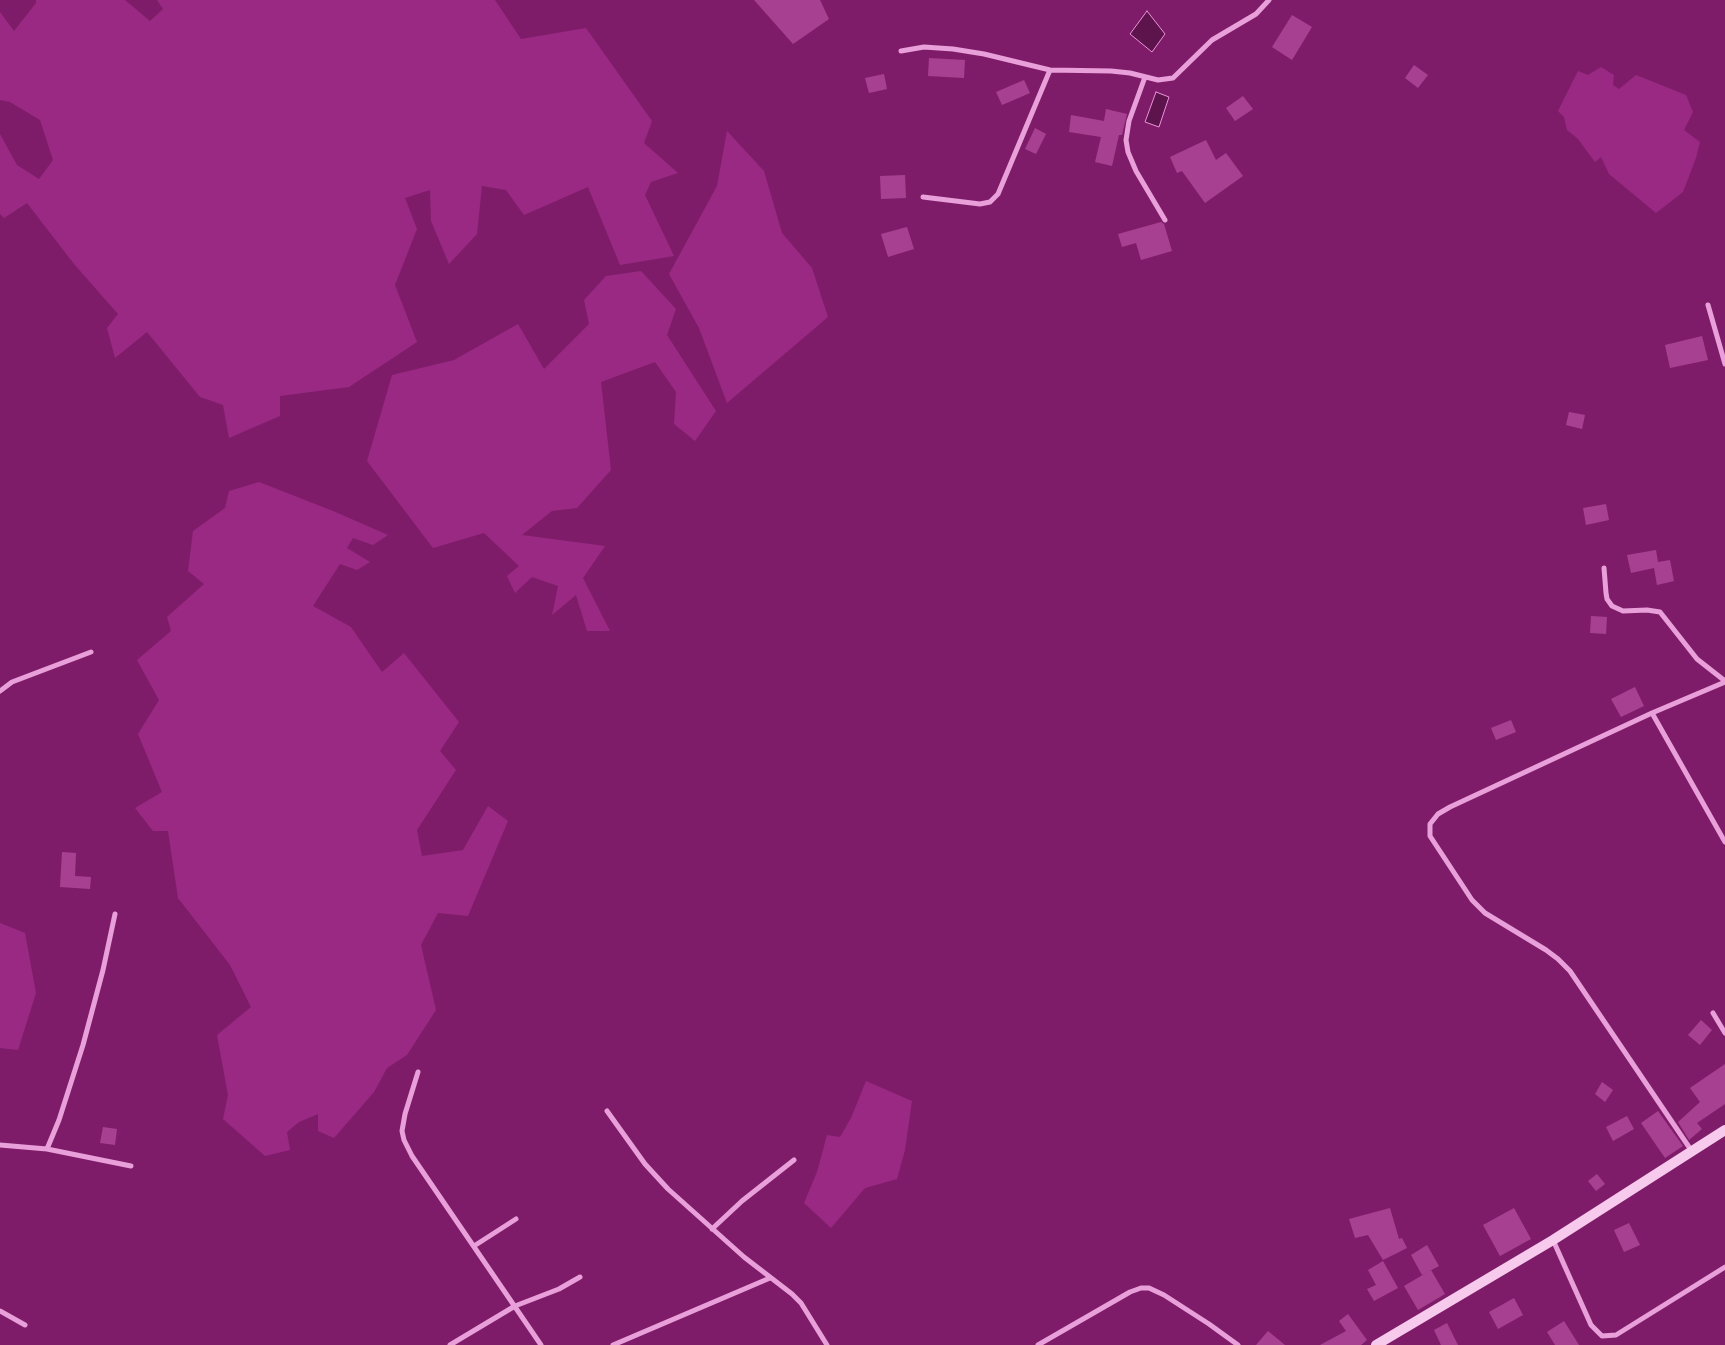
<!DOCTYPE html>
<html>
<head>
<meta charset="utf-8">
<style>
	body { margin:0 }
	canvas { display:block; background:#7f1c69 }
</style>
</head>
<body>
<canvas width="1725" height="1345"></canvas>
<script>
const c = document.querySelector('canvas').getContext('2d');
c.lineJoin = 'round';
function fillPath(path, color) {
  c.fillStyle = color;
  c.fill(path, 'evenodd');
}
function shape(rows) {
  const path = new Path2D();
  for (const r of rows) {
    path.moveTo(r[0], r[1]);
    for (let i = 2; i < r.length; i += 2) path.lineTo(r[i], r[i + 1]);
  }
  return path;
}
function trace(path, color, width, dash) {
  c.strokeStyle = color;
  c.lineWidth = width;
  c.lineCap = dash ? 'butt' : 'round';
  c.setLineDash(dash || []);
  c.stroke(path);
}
fillPath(shape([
	[36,0,125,0,150,21,163,9,157,0,495,0,521,39,586,28,652,121,644,143,678,173,651,182,645,195,674,256,620,265,588,187,524,215,506,190,482,186,477,234,449,264,431,221,430,190,405,198,417,229,395,285,417,342,349,387,280,396,280,416,229,438,223,405,200,397,147,332,115,358,107,328,118,314,74,264,27,203,4,218,0,214,0,134,17,165,39,179,53,160,40,120,10,102,0,100,0,12,14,31,36,3],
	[1601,67,1614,75,1613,85,1619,89,1636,75,1686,95,1693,112,1684,130,1700,142,1696,158,1683,192,1656,213,1609,174,1601,157,1595,162,1578,139,1567,130,1564,117,1558,111,1578,71,1588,75],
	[727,131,764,171,782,233,812,268,828,317,727,403,699,328,669,274,717,186],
	[641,271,676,309,667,335,716,411,695,441,674,424,676,392,655,362,601,382,611,470,577,508,552,511,522,535,605,546,583,578,610,631,587,631,576,595,552,615,558,586,532,577,515,593,507,576,519,566,484,533,433,548,367,461,392,375,454,360,518,324,544,369,589,324,584,300,606,276],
	[259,482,333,511,388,535,373,545,353,538,347,548,370,562,357,570,340,564,313,606,351,627,382,672,404,653,459,722,440,751,456,770,417,830,422,856,463,850,488,806,508,821,468,916,438,913,421,945,436,1010,407,1055,387,1068,374,1092,334,1138,318,1131,318,1114,299,1122,287,1132,290,1150,265,1156,223,1119,228,1095,217,1035,251,1007,230,965,178,898,168,831,153,831,135,808,162,792,138,734,159,700,137,660,171,631,167,617,204,584,188,571,193,531,225,508,229,491],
	[0,923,25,933,36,993,18,1050,0,1048],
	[866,1081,912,1101,905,1150,897,1179,865,1188,831,1228,804,1203,817,1172,827,1135,840,1137,851,1118]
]), '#992982');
const water = shape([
	[1147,11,1165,34,1152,52,1130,34,1147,11],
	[1156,92,1169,97,1159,127,1145,122,1156,92]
]);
fillPath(water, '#5d134c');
trace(water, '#eb92d9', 1);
fillPath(shape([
	[754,0,820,0,829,19,793,44],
	[1292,15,1312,27,1292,60,1272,47],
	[929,58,965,60,964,78,928,76],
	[1414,65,1428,75,1418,88,1405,78],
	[884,74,887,89,869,93,865,78],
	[1024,80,1030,93,1002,105,996,92],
	[1243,96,1253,109,1235,121,1226,108],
	[1106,109,1127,114,1122,135,1119,135,1112,166,1095,162,1101,137,1069,132,1071,115,1104,121],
	[1035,128,1046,134,1036,154,1025,149],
	[1206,140,1216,160,1226,153,1243,176,1205,203,1182,171,1177,173,1170,157],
	[905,175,906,198,881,199,880,176],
	[1161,222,1164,224,1172,251,1141,260,1136,243,1122,247,1118,234],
	[907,227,914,249,888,257,881,234],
	[1702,336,1708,360,1670,368,1665,345],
	[1569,412,1585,415,1582,429,1566,425],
	[1606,504,1609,520,1586,525,1583,508],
	[1656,550,1658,562,1670,560,1674,581,1657,585,1654,568,1631,573,1627,555],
	[1591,616,1607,617,1606,634,1590,633],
	[1635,687,1644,706,1621,717,1611,699],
	[1511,720,1516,732,1496,740,1491,728],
	[62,852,76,853,75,876,91,877,90,889,60,887],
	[1701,1020,1712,1030,1700,1045,1688,1035],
	[1725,1064,1725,1104,1697,1123,1702,1129,1689,1140,1678,1122,1700,1102,1690,1088],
	[1602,1082,1613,1090,1605,1102,1595,1094],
	[1658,1111,1683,1146,1665,1158,1641,1123],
	[1627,1116,1634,1129,1613,1141,1606,1127],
	[103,1127,117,1129,115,1145,100,1143],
	[1597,1174,1605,1184,1596,1191,1588,1181],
	[1390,1208,1399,1239,1402,1238,1407,1248,1383,1260,1368,1235,1355,1238,1349,1219],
	[1514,1208,1531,1239,1500,1256,1483,1225],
	[1629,1223,1640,1245,1624,1252,1614,1230],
	[1427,1245,1439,1266,1422,1275,1411,1255],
	[1383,1261,1398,1288,1374,1301,1367,1289,1376,1285,1368,1270],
	[1431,1270,1445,1294,1418,1310,1404,1286],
	[1514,1298,1523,1315,1498,1329,1489,1312],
	[1348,1314,1367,1340,1361,1345,1320,1345,1346,1331,1339,1321],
	[1564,1321,1579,1345,1555,1345,1547,1332],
	[1447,1323,1458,1345,1441,1345,1434,1330],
	[1268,1331,1285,1345,1256,1345]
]), '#a74090');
trace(shape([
	[901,51,924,47,953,49,984,54,1050,70,1111,71,1130,73,1158,80,1173,78,1212,40,1256,14,1269,0],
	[1145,77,1129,121,1126,140,1128,152,1136,171,1165,220],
	[923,197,980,204,990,202,998,194,1050,70],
	[1708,305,1725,364],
	[1604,568,1606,593,1607,599,1612,606,1623,611,1647,610,1660,612,1697,659,1725,681],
	[0,691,12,682,91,652],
	[1652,713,1725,842],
	[1713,1013,1725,1033],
	[418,1072,405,1114,402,1131,404,1140,412,1156,541,1345],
	[607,1111,645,1164,668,1189,744,1257,792,1294,801,1303,827,1345],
	[0,1145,47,1149,59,1120,83,1045,103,970,115,914],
	[47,1149,131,1166],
	[1691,1150,1570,971,1558,959,1546,950,1485,913,1472,900,1430,836,1430,824,1438,814,1450,807,1652,713,1725,682],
	[712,1229,742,1201,794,1160],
	[1553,1240,1591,1325,1602,1336,1616,1335,1725,1267],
	[474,1246,516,1219],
	[0,1311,25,1325],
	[450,1345,515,1306,559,1289,580,1277],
	[613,1345,770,1278],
	[1038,1345,1130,1292,1141,1288,1149,1288,1164,1295,1209,1324,1238,1345]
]), '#e99fd9', 5);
trace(shape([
	[1376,1345,1553,1240,1725,1130]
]), '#f7caed', 10);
</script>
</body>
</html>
